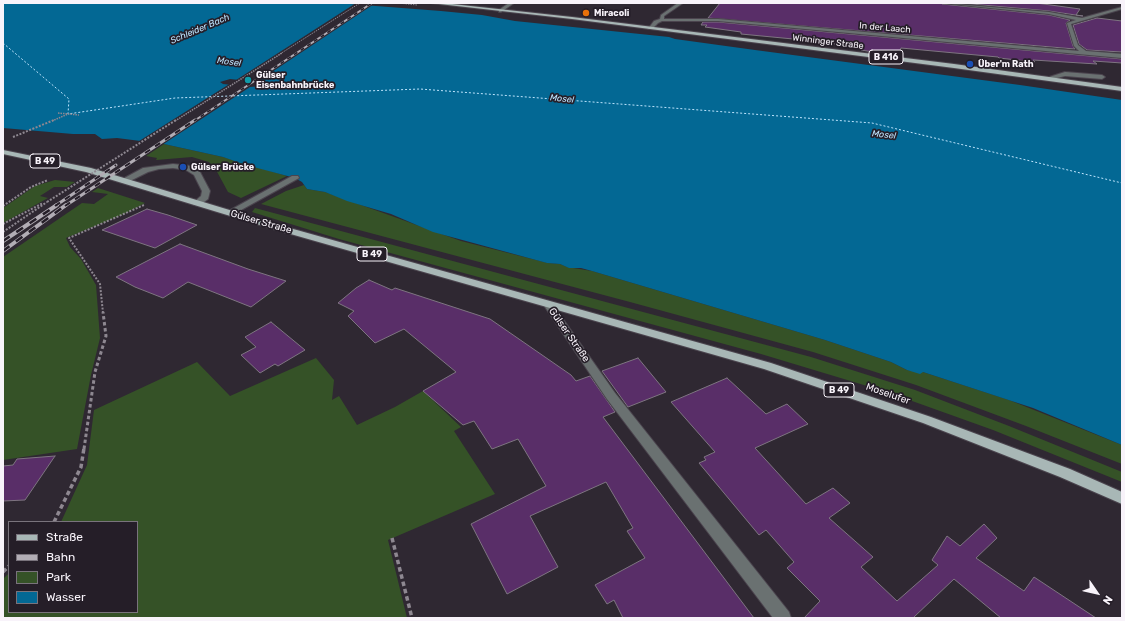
<!DOCTYPE html>
<html>
<head>
<meta charset="utf-8">
<style>
	body { margin:0 }
	#map { position:relative; width:1125px; height:621px; overflow:hidden; background:#2f2832; font-family:Rubik,sans-serif }
	canvas { display:block }
	.frame { position:absolute; inset:0; border:4px solid #f8f3fa; pointer-events:none }
	.legend { position:absolute; left:8px; top:521px; width:130px; height:92px; box-sizing:border-box; background:#251e28; border:1px solid #79737c; margin:0; padding:5px 7px; list-style:none; font-size:12px; color:#f8f3fa }
	.legend li { display:flex; align-items:center; gap:8px; height:20px }
	.legend b { width:20px; border:1px solid #79737c }
	.north { position:absolute; left:1077px; top:573px; width:40px; height:40px; -webkit-text-stroke:3px #251e28; paint-order:stroke; rotate:124deg; font-size:11px; font-weight:700; line-height:16px; text-align:center; color:#f8f3fa }
	.north::after { content:''; display:block; margin:auto; width:14px; height:18px; background:#f8f3fa; clip-path:polygon(50% 0,100% 100%,50% 72%,0 100%) }
</style>
</head>
<body>
<div id="map">
<canvas width="1125" height="621"></canvas>
<div class="frame"></div>
<ul class="legend">
<li><b style="height:5px;background:#a8b7b6"></b>Straße</li>
<li><b style="height:5px;background:#b2adb5"></b>Bahn</li>
<li><b style="height:11px;background:#355227"></b>Park</li>
<li><b style="height:11px;background:#036894"></b>Wasser</li>
</ul>
<div class="north">N</div>
</div>
<script>
const c = document.querySelector('canvas').getContext('2d');
c.lineJoin = 'round';
function fillPath(path, color) {
  c.fillStyle = color;
  c.fill(path, 'evenodd');
}
function shape(rows) {
  const path = new Path2D();
  for (const r of rows) {
    path.moveTo(r[0], r[1]);
    for (let i = 2; i < r.length; i += 2) path.lineTo(r[i], r[i + 1]);
  }
  return path;
}
function trace(path, color, width, dash) {
  c.strokeStyle = color;
  c.lineWidth = width;
  c.lineCap = dash ? 'butt' : 'round';
  c.setLineDash(dash || []);
  c.stroke(path);
}
function drawText(font, color, halo, rows, align = 'center') {
  c.font = font + ' Rubik,sans-serif';
  c.lineWidth = 3.5;
  c.setLineDash([]);
  c.textBaseline = 'middle';
  c.strokeStyle = halo;
  c.fillStyle = color;
  for (const [text, x, y, turn = 0] of rows) {
    c.save();
    c.translate(x, y);
    c.rotate((+turn || 0) * Math.PI / 180);
    c.textAlign = isNaN(turn) ? turn : align;
    if (halo) c.strokeText(text, 0, 0);
    c.fillText(text, 0, 0);
    c.restore();
  }
}
fillPath(shape([
	[164,144,223,157,287,176,241,198,228,192,215,168,209,162,192,157,156,160,157,158,146,156],
	[55,180,75,182,67,187,54,187,40,196,48,198,3,223,3,208,35,186],
	[304,185,307,189,325,192,461,241,548,263,560,264,567,267,592,271,825,340,891,362,907,370,923,372,1009,400,1122,445,1122,464,1026,426,916,385,813,352,630,302,261,204,286,191],
	[98,188,145,203,124,214,66,238,70,247,81,259,96,285,100,338,91,375,77,449,3,460,3,257,82,203,94,204,108,194,92,192],
	[255,208,811,357,915,390,1009,426,1122,472,1122,482,993,430,887,392,761,354,339,239,252,212],
	[316,358,334,380,332,400,339,396,357,425,395,407,423,391,461,427,454,431,495,494,388,540,407,618,3,618,3,579,9,573,9,612,137,612,137,522,61,522,87,465,94,410,197,362,230,396]
]), '#355227');
fillPath(shape([
	[3,3,337,3,441,11,482,15,515,21,669,37,675,39,755,50,1020,85,1122,100,1122,445,1033,408,923,372,920,374,907,370,891,362,825,340,592,271,581,268,569,268,560,264,547,263,433,232,391,214,347,201,325,192,307,189,302,182,295,178,246,165,223,157,164,144,117,138,102,139,95,134,73,134,3,128],
	[230,79,259,82,264,86,249,87,223,84,220,82]
]), '#036894');
fillPath(shape([
	[356,3,374,4,254,84,233,82],
	[231,83,253,85,162,145,136,143]
]), '#2f2832');
trace(shape([
	[3,43,69,99,68,114,175,98,420,89,872,123,1122,183]
]), '#bde4fd', 1, [2, 2]);
const building = shape([
	[720,3,941,3,942,4,1049,15,1070,20,1066,23,1073,46,1075,49,708,18,720,3],
	[960,3,1036,3,1080,9,1076,15,1083,16,1082,16,1049,11,960,3],
	[1097,18,1122,21,1122,52,1087,50,1079,44,1073,25,1097,18],
	[703,22,718,22,1122,59,1122,63,1093,61,1097,64,1033,60,1035,62,999,58,998,57,901,48,898,56,861,50,862,47,834,44,835,43,741,34,741,32,705,27,707,25,701,25,703,22],
	[147,209,168,215,197,225,155,248,102,230,147,209],
	[180,244,248,269,286,281,251,307,188,282,163,298,135,287,116,277,180,244],
	[369,280,392,290,395,288,490,319,571,375,576,381,590,376,615,412,603,417,754,618,623,618,614,600,607,604,595,585,645,558,627,531,633,528,606,482,530,516,558,567,507,594,471,524,546,486,518,439,492,449,474,421,463,425,423,391,456,372,404,329,375,343,348,316,354,311,338,303,356,288,369,280],
	[271,322,305,350,278,366,275,364,260,373,241,355,256,347,245,337,271,322],
	[638,358,666,392,628,407,602,371,638,358],
	[727,378,766,414,787,404,808,424,755,448,806,504,833,488,850,503,829,518,873,557,861,567,897,601,938,565,932,560,947,536,960,546,984,524,997,538,976,558,1024,591,1034,577,1096,618,1001,618,954,579,914,617,915,618,804,618,820,601,787,568,794,562,766,530,759,535,699,463,706,460,704,457,715,452,671,402,727,378],
	[55,456,25,500,3,501,3,466,13,465,17,459,55,456]
]);
fillPath(building, '#592e68');
trace(building, '#7e7581', 1);
const service = shape([
	[1065,72,1102,75,1105,77,1102,79,1065,76,1049,80,1046,78,1065,72],
	[173,164,191,166,200,172,210,191,208,199,200,205,194,205,193,203,201,196,202,191,194,175,186,170,173,168,159,169,148,172,126,183,123,183,119,181,143,168,173,164],
	[292,176,298,176,299,178,232,215,229,215,225,213,292,176]
]);
const minor = shape([
	[509,3,514,3,501,12,499,12,499,10,509,3],
	[678,3,683,3,664,16,664,19,718,19,1079,51,1074,46,1067,23,1076,20,1049,14,942,3,1049,12,1082,18,1122,7,1122,9,1071,24,1078,45,1086,51,1122,54,1122,58,718,21,662,21,658,23,652,29,648,29,654,21,660,19,661,15,678,3],
	[548,301,551,302,615,393,789,612,791,618,773,618,607,399,543,304,548,301]
]);
const primary = shape([
	[430,3,443,3,572,17,954,64,1122,87,1122,91,954,68,572,19,430,3],
	[3,150,91,168,279,225,771,363,931,417,1070,469,1122,492,1122,504,1060,477,923,423,764,369,273,229,86,172,3,154,3,150]
]);
trace(service, '#4b444e', 2);
trace(minor, '#4b444e', 2);
trace(primary, '#4b444e', 2);
trace(shape([
	[398,3,417,5]
]), '#8e8891', 1, [1.5, 1]);
trace(shape([
	[58,113,79,115],
	[52,121,68,114]
]), '#8e8891', 1.5, [1.5, 1]);
trace(shape([
	[13,137,54,120],
	[3,206,31,187,48,180],
	[3,224,43,203],
	[3,232,47,202],
	[103,313,100,284,69,238,144,205]
]), '#8e8891', 2, [2, 1.5]);
trace(shape([
	[84,449,95,372,106,336,103,312]
]), '#8e8891', 3, [3.5, 2.5]);
trace(shape([
	[54,522,81,467,84,448],
	[392,538,412,618],
	[3,572,9,566]
]), '#8e8891', 3.5, [4.5, 3]);
fillPath(service, '#6a7171');
fillPath(minor, '#6a7171');
fillPath(primary, '#a8b7b6');
const railFar2 = shape([
	[194,121,372,3]
]);
const railFar1 = shape([
	[55,206,116,165],
	[65,206,195,120]
]);
const rail = shape([
	[3,241,57,205],
	[3,251,66,205]
]);
trace(railFar2, '#b2adb5', 2);
trace(railFar1, '#b2adb5', 3);
trace(rail, '#b2adb5', 4);
trace(railFar2, '#251e28', 1.5, [4]);
trace(railFar1, '#251e28', 2, [6]);
trace(rail, '#251e28', 2.5, [8]);
trace(shape([
	[280,54,360,3]
]), '#8e8891', 1, [1.5, 1]);
trace(shape([
	[175,121,282,53]
]), '#8e8891', 1.5, [1.5, 1]);
trace(shape([
	[47,202,176,120]
]), '#8e8891', 2, [2, 1.5]);
for (const [x, y, r, color] of [
	[586,13,4,"#e8710a"],
	[970,64,4,"#1a4fb4"],
	[248,80,4,"#0f9aa8"],
	[183,167,4,"#1a4fb4"]
]) {
  const dot = new Path2D();
  dot.arc(x, y, r, 0, 2 * Math.PI);
  c.fillStyle = color;
  c.fill(dot);
  trace(dot, '#251e28', 1.5);
}
drawText('bold 9px', '#f8f3fa', '#251e28', [
	["Miracoli",594,13],
	["Über'm Rath",978,64],
	["Gülser",256,75],
	["Eisenbahnbrücke",256,85],
	["Gülser Brücke",191,167]
], 'left');
drawText('9px', '#f8f3fa', '#251e28', [
	["In der Laach",885,28,5],
	["Winninger Straße",828,42,7]
]);
drawText('italic 9px', '#bde4fd', '#251e28', [
	["Schleider Bach",200,29,-23],
	["Mosel",229,62,7],
	["Mosel",562,99,6],
	["Mosel",884,135,6]
]);
for (const [x, y, w] of [
	[886,57,34],
	[45,161,30],
	[372,254,30],
	[839,390,30]
]) {
  const box = new Path2D();
  box.roundRect(x - w / 2, y - 7, w, 14, 3);
  c.fillStyle = '#251e28';
  c.fill(box);
  trace(box, '#f8f3fa', 1);
}
drawText('bold 9px', '#f8f3fa', null, [
	["B 416",886,57],
	["B 49",45,161],
	["B 49",372,254],
	["B 49",839,390]
]);
drawText('10px', '#f8f3fa', '#251e28', [
	["Gülser Straße",261,222,16],
	["Gülser Straße",569,335,55],
	["Moselufer",888,394,19]
]);
</script>
</body>
</html>
